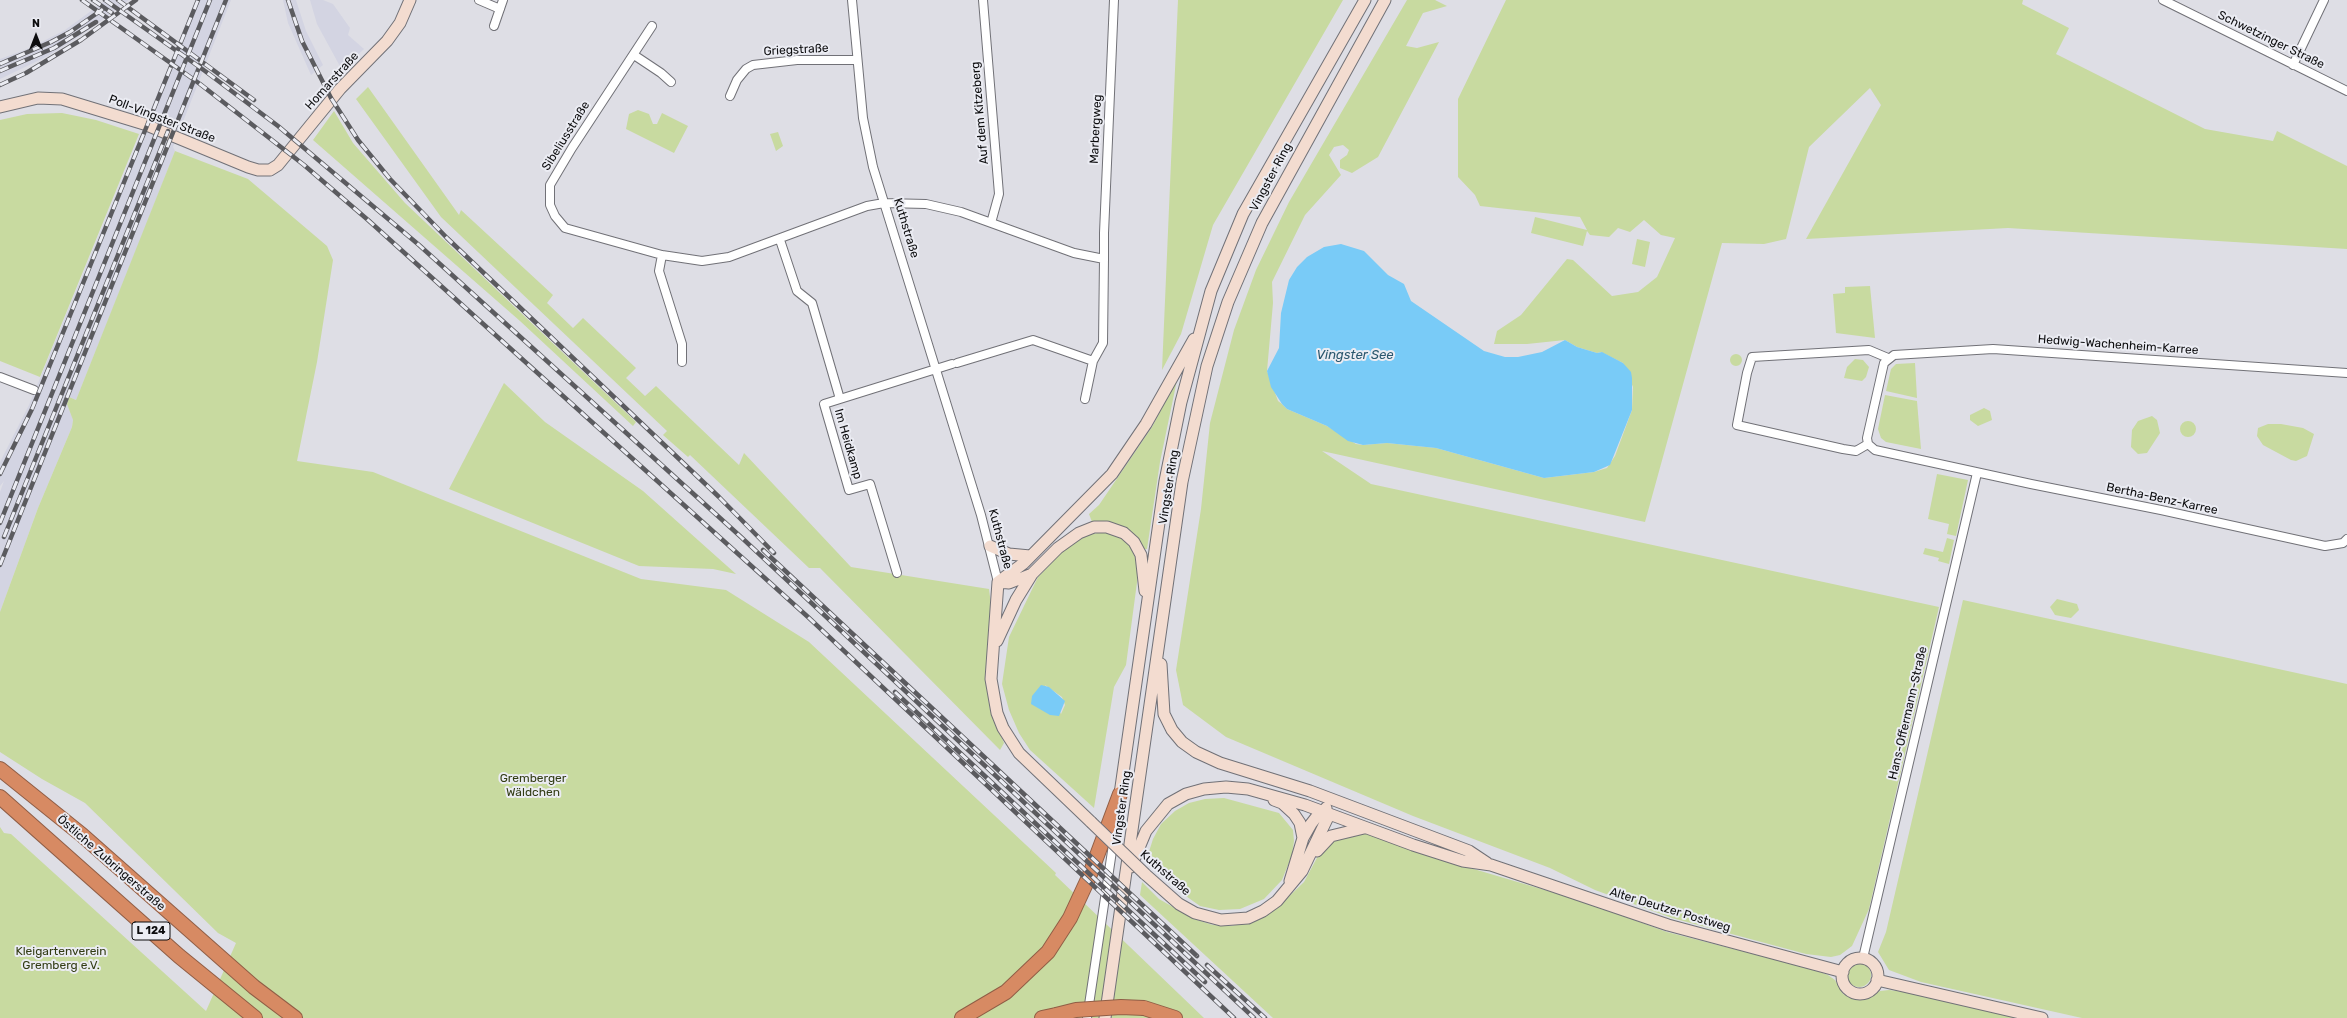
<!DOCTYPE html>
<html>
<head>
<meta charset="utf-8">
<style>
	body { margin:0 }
	#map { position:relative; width:2347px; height:1018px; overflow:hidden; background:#dedee5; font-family:Rubik,sans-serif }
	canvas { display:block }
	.north { position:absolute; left:16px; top:16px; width:40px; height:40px; -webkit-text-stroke:3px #ebecf3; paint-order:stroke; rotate:0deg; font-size:11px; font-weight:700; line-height:16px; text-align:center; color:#0d0d0f }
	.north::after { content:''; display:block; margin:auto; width:14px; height:18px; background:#0d0d0f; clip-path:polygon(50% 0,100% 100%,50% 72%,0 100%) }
</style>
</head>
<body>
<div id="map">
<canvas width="2347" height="1018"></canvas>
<div class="north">N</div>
</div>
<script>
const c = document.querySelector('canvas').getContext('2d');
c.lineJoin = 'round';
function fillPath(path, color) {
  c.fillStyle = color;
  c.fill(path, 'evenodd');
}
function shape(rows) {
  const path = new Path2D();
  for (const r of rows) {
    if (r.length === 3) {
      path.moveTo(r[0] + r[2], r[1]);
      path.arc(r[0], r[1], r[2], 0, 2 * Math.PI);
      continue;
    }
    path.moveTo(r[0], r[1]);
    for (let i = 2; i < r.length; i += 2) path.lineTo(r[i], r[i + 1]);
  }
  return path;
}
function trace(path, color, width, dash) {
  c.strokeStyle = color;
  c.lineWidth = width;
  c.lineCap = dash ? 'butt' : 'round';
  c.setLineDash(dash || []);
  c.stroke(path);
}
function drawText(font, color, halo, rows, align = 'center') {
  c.font = font + ' Rubik,sans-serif';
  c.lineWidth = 4;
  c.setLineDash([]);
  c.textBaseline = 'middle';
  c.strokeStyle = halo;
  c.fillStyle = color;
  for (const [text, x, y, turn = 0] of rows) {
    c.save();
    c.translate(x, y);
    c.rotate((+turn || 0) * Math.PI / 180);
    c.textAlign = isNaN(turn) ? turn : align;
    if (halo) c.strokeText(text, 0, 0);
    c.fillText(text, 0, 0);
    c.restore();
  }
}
fillPath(shape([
	[106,0,129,0,80,36,48,56,0,79,0,59,30,48,65,30],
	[196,0,231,0,173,147,175,151,138,246,76,400,69,397,67,404,73,420,72,427,38,508,0,612,0,492,4,481,0,486,0,462,29,405],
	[283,0,296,0,306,31,323,65,311,75,288,23],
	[310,0,323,0,333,4,350,28,348,35,364,49,342,70,317,24]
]), '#d3d4e2');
fillPath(shape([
	[1178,0,1343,0,1213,225,1181,334,1162,370],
	[1407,0,1435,0,1447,6,1423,13,1406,46,1417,48,1439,42,1378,157,1352,173,1340,168,1340,160,1347,155,1349,150,1343,145,1334,147,1329,155,1341,175,1305,215,1272,282,1273,303,1267,371,1278,401,1282,404,1287,409,1327,426,1356,444,1363,445,1387,443,1436,448,1544,478,1594,472,1607,468,1615,456,1632,410,1633,387,1623,363,1601,352,1597,353,1577,347,1565,340,1527,344,1494,344,1497,331,1521,315,1567,259,1573,260,1612,296,1638,292,1657,277,1675,238,1661,235,1644,220,1630,232,1618,228,1609,237,1590,235,1587,231,1583,246,1531,233,1535,217,1587,230,1580,217,1480,206,1475,195,1458,177,1458,99,1506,0,2023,0,2022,4,2069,28,2056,54,2205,129,2273,141,2277,131,2347,166,2347,249,2008,228,1806,239,1881,105,1870,88,1809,147,1786,239,1764,244,1722,243,1645,522,1322,451,1371,484,1939,607,1869,909,1852,946,1840,955,1831,957,1806,954,1672,918,1595,890,1550,868,1413,816,1226,737,1183,705,1176,670,1201,509,1210,423,1234,330,1256,270,1289,202],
	[368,87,459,215,461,210,553,295,547,303,573,328,583,318,636,368,626,378,645,396,656,386,739,465,744,453,851,567,989,589,992,612,985,677,990,710,1004,743,1000,750,820,568,809,568,690,455,688,457,663,435,667,431,441,217,356,99],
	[638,110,649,114,653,124,657,124,662,113,688,126,674,153,626,129,629,114],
	[334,111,353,143,405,203,636,422,633,426,520,321,313,140],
	[62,113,96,120,139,134,40,377,0,361,0,120,27,114],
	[778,132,783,146,776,151,770,134],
	[175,151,248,179,327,246,333,260,317,362,297,461,373,472,641,579,726,590,809,642,1056,873,1055,875,1204,1018,0,1018,0,827,4,833,11,834,206,1011,236,943,218,933,85,803,42,779,0,752,0,612,38,508,72,427,73,420,67,404,69,397,76,400],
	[1637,239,1650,242,1645,267,1632,264],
	[1870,286,1875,338,1836,333,1833,294,1845,293,1845,287],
	[1736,360,6],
	[1855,359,1863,360,1869,367,1866,377,1862,381,1844,378,1847,367],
	[1915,363,1917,398,1886,391,1891,369,1896,364],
	[1177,380,1160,462,1147,549,1143,549,1137,537,1125,527,1109,522,1092,522,1089,514,1099,505,1152,427],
	[504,383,545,422,643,491,736,574,713,569,639,566,449,489],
	[1885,395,1917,401,1921,449,1886,442,1881,438,1878,429],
	[1984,408,1990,411,1992,420,1978,426,1970,420,1970,415],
	[2152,416,2157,420,2160,433,2147,453,2138,454,2131,447,2132,430,2138,421],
	[2188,429,8],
	[2281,424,2303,428,2314,434,2307,456,2296,461,2291,460,2263,445,2257,436,2258,428,2268,424],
	[1937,474,1968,480,1956,536,1947,534,1949,524,1928,519],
	[1107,531,1121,537,1130,546,1135,557,1138,575,1126,665,1114,687,1094,808,1030,750,1019,733,1009,710,1002,684,1009,637,1038,577,1066,548,1083,536],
	[1045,685,1062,697,1065,705,1061,714],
	[1947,538,1954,540,1949,564,1938,561,1939,558,1923,554,1925,548,1943,552],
	[2057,599,2077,604,2079,610,2071,618,2055,615,2050,607],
	[1963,600,2347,684,2347,1018,2082,1018,1921,982,1889,970,1878,952,1886,932],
	[1224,798,1279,813,1293,830,1294,841,1292,855,1282,880,1264,899,1240,909,1219,910,1200,906,1176,889,1146,861,1153,839,1161,824,1175,811,1189,803,1205,799],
	[1349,833,1369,834,1423,854,1582,901,1667,932,1812,969,1828,975,1835,980,1843,994,1854,998,1863,999,1880,991,1889,990,1912,993,2018,1018,1273,1018,1140,895,1142,882,1159,899,1194,919,1213,925,1230,926,1249,923,1280,905,1304,882,1319,854,1329,841],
	[1859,975,12]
]), '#c8daa0');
fillPath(shape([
	[1341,244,1364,251,1388,275,1404,284,1411,301,1484,351,1505,357,1518,357,1542,352,1565,340,1577,347,1597,353,1602,352,1623,363,1631,372,1632,378,1632,410,1610,465,1594,472,1544,478,1436,448,1387,443,1363,445,1348,441,1327,426,1287,409,1282,404,1271,387,1267,371,1279,348,1281,313,1289,280,1297,267,1307,257,1324,247],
	[1041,685,1049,687,1065,701,1059,716,1050,715,1031,704,1032,696]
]), '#79cbf7');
const street = shape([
	[479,0,500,9],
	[852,0,863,118,873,167,981,515,998,582],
	[983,0,999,194,991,223],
	[2163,0,2347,91],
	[494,26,503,0],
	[652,26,572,148,550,185,550,205,555,216,565,228,662,255,702,261,729,257,867,206,884,203,926,204,961,212,1074,253,1104,259,1104,233,1114,0],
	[634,55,661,73,671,82],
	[2293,65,2324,0],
	[730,96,737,80,746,69,753,65,797,60,857,60],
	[780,240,797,291,812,303,840,399],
	[662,255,659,271,682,344,682,362],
	[957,363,1033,340,1093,361],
	[2347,373,1993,349,1894,355,1884,363,1867,438,1868,444,1875,450,2031,484,2161,510,2325,546,2343,543,2347,539],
	[0,377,34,390],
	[1085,399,1093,361,1103,343,1104,259],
	[1868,444,1856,451,1843,449,1737,425,1747,373,1752,357,1869,350,1888,358],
	[897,573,870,484,849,490,824,404,952,364],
	[1863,958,1977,473],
	[1087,1018,1118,811]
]);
const secondary = shape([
	[0,107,38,98,62,99,144,124,248,167,258,170,270,170,278,165,340,89,387,41,400,23,410,0],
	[990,546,1009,554,1030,556],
	[998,582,1024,563,1112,474,1146,424,1194,339],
	[998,582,991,679,997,713,1003,728,1019,753,1091,822],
	[998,582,1009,583,1032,574],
	[997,641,1016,600,1032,574,1058,548,1079,533,1094,527,1107,527,1124,533,1134,542,1141,555,1145,591],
	[1161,664,1164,714,1172,730,1182,742,1196,752,1220,763,1310,791,1469,851,1487,863],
	[1120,794,1165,481,1181,402,1211,291,1243,214,1365,0],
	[1274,800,1282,803,1294,814,1300,823,1303,838],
	[1317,851,1331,836,1364,828],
	[1131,867,1146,831,1168,804,1186,794,1204,789,1226,787,1248,789,1305,805,1413,845,1463,861,1491,865,1668,925,1843,972],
	[1145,874,1179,904,1195,913,1221,920,1248,918,1263,911,1277,901,1302,871,1327,819,1326,808],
	[1290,881,1303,838,1311,824,1321,811,1326,809],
	[1860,976,18],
	[1877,980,2042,1018],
	[1105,1018,1182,482,1207,366,1228,302,1262,223,1385,0]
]);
const highway = shape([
	[0,769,82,835,254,987,295,1018],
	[0,797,179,956,255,1018],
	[1144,1008,1175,1018],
	[962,1018,1006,992,1048,952,1070,918,1089,877,1120,794],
	[1042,1018,1056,1015]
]);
trace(street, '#717177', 10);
trace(secondary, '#717177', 13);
trace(highway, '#905e46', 16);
trace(street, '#fff', 8);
trace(secondary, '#f3dcd0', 11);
trace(highway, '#d78a63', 14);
const rail = shape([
	[82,0,200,84,304,165,368,220,808,617,1234,1018],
	[93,0,112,13],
	[105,0,205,71,278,126,419,245,741,537,1254,1018],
	[118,0,254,100],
	[288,0,302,41,331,98,358,140,390,179,447,238,719,497,774,553],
	[0,64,51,42,70,32,103,9],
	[0,71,54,48,96,22],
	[0,85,26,73,81,40,136,0],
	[0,474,32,409,198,0],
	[0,523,210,0],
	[4,537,168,131],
	[763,550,1197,956],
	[0,565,226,0],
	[895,692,1205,982],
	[1207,965,1265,1018]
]);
trace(rail, '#5b5b5f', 4.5);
trace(rail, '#ebecf3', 3, [9]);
const secondaryBridge = shape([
	[1091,822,1145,874]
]);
const highwayBridge = shape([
	[1056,1015,1076,1010,1121,1007,1144,1008]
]);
trace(secondaryBridge, '#717177', 13, []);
trace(highwayBridge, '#905e46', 16, []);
trace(secondaryBridge, '#f3dcd0', 11);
trace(highwayBridge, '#d78a63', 14);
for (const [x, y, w] of [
	[151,931,38]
]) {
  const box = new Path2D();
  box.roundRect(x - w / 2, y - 9, w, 18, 3);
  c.fillStyle = '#ebecf3';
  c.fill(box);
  trace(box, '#0d0d0f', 1);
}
drawText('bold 11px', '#0d0d0f', null, [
	["L 124",151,931]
]);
drawText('12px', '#0d0d0f', '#ebecf3', [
	["Schwetzinger Straße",2271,40,26],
	["Griegstraße",796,50,-3],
	["Homarstraße",332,81,-48],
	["Auf dem Kitzeberg",980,113,-95],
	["Poll-Vingster Straße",162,119,21],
	["Marbergweg",1096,129,-87],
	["Sibeliusstraße",566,136,-58],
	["Vingster Ring",1271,177,-62],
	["Kuthstraße",906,228,73],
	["Hedwig-Wachenheim-Karree",2118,345,4],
	["Im Heidkamp",848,444,74],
	["Vingster Ring",1169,487,-81],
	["Bertha-Benz-Karree",2162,499,12],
	["Kuthstraße",1000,539,75],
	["Hans-Offermann-Straße",1908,713,-77],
	["Vingster Ring",1122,808,-82],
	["Östliche Zubringerstraße",111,863,41],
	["Kuthstraße",1165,873,41],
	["Alter Deutzer Postweg",1670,910,17]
]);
drawText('12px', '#323c14', '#ebecf3', [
	["Gremberger",533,779],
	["Wäldchen",533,793],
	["Kleigartenverein",61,952],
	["Gremberg e.V.",61,966]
]);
drawText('italic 13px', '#2a576e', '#ebecf3', [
	["Vingster See",1355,355]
]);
</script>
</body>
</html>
